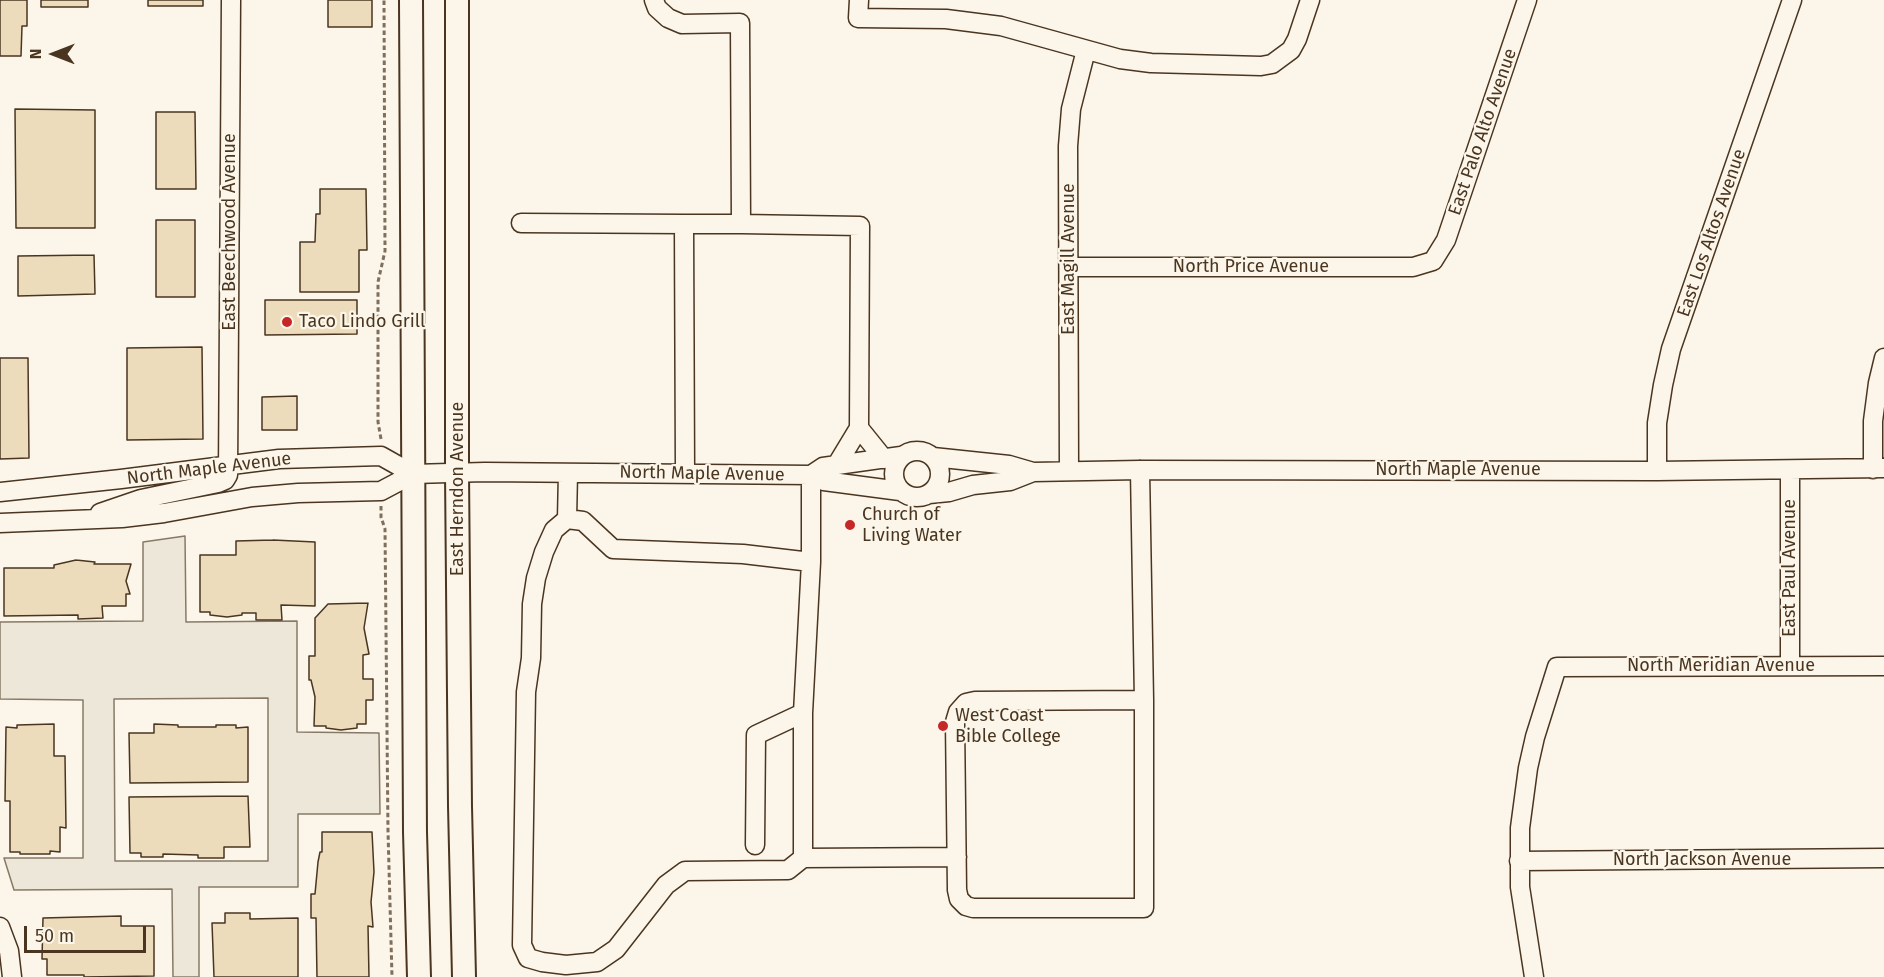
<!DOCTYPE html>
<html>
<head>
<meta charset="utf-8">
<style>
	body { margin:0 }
	#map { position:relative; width:1884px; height:977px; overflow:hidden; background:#fbf6e9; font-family:"Fira Sans",sans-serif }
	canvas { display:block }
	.north { position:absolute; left:24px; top:24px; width:60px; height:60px; -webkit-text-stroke:4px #fbf6e9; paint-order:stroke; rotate:270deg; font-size:16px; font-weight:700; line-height:24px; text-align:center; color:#4a3520 }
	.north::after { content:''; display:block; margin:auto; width:21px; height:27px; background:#4a3520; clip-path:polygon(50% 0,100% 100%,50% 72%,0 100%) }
	.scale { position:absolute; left:24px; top:926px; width:122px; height:27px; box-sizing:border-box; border:3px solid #4a3520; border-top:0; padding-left:8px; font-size:18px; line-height:21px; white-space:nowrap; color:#4a3520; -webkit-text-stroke:4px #fbf6e9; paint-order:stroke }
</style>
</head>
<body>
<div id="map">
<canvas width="1884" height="977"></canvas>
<div class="north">N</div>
<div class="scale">50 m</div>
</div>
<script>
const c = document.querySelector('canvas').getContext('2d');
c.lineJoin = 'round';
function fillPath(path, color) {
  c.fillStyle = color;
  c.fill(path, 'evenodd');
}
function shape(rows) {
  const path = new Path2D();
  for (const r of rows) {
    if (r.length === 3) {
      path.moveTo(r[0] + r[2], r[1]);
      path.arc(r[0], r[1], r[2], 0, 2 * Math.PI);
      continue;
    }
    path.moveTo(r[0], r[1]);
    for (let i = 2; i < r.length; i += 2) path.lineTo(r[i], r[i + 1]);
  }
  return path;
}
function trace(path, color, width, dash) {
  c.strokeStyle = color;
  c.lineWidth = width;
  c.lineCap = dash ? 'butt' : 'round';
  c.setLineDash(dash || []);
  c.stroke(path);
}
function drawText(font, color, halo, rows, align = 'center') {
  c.font = font + ' "Fira Sans",sans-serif';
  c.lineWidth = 4.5;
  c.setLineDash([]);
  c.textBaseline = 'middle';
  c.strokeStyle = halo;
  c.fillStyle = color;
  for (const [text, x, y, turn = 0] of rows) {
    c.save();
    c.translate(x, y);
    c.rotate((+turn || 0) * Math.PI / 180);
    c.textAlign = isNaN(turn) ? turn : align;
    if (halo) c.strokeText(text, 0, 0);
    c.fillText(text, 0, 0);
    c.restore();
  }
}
const parking = shape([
	[185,536,186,622,297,621,297,732,379,733,380,814,298,814,298,887,199,887,199,977,173,977,172,889,14,890,4,858,83,858,83,700,0,699,0,622,143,621,143,542,185,536],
	[268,698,268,861,115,861,114,699,268,698]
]);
fillPath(parking, '#ede7d9');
trace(parking, '#887966', 1.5);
const building = shape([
	[0,0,27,0,27,26,22,26,21,56,0,56,0,0],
	[41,0,88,0,88,7,41,7,41,0],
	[148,0,203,0,203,6,148,6,148,0],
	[328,0,372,0,372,27,328,27,328,0],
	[15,109,95,110,95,228,16,228,15,109],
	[156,112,195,112,196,189,156,189,156,112],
	[320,189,366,189,367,250,359,250,359,292,300,292,300,242,315,242,316,214,320,214,320,189],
	[156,220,195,220,195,297,156,297,156,220],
	[94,255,95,294,18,296,18,256,94,255],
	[265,300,357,300,357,334,265,335,265,300],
	[202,347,203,439,127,440,127,348,202,347],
	[0,358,28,358,29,458,0,459,0,358],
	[297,396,297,430,262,430,262,397,297,396],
	[273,540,315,542,315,606,281,605,282,620,256,620,256,613,242,613,242,615,227,617,210,615,210,612,200,612,200,555,236,555,236,541,273,540],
	[76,560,95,562,94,564,131,564,126,581,130,594,126,594,126,606,102,606,103,618,78,619,78,615,4,616,4,568,54,568,54,565,76,560],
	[368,603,364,628,369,654,363,655,363,679,373,679,373,700,366,700,366,724,357,724,357,728,341,730,326,728,326,726,314,726,315,697,311,680,309,680,309,656,315,656,315,618,328,604,368,603],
	[54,724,54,756,65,756,66,828,60,827,60,852,50,851,50,854,20,854,20,852,10,852,10,801,5,801,6,727,17,728,17,725,54,724],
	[154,724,178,725,178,727,216,727,216,725,236,725,236,728,248,727,248,782,130,783,129,733,154,733,154,724],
	[248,796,250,847,224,847,224,858,198,858,198,855,163,854,163,857,141,857,141,853,130,853,129,797,248,796],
	[322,832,372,832,374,872,371,902,373,927,368,926,369,977,317,977,316,918,311,918,311,894,315,894,318,862,320,852,322,852,322,832],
	[225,913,250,913,250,919,298,918,298,977,214,977,212,923,225,923,225,913],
	[121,916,121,926,154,926,154,976,84,977,84,975,47,975,47,959,42,959,43,918,121,916]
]);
fillPath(building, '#ecdcbc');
trace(building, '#4a3520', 1.5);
const minor = shape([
	[654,0,657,8,668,18,682,24,740,23,741,224,860,226,859,428],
	[859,0,858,18,946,19,1001,26,1120,59,1151,63,1261,66,1272,64,1291,50,1297,39,1310,0],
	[521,223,684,224,685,474],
	[684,224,741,224],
	[1069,267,1413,267,1433,261,1446,240,1527,0],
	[917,474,23],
	[933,457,1009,465,1033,472,1140,470,1657,471,1884,468],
	[836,466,859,428,884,459],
	[1873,469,1873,421,1878,383,1884,358],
	[1140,470,1144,700,1144,908,973,908,966,906,959,899,957,890,955,722,958,712,966,703,975,701,1144,700],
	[1790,470,1790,666],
	[1069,471,1068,146,1071,109,1086,50],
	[1657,471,1657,423,1663,385,1671,349,1792,0],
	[568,473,567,519,554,530,544,552,536,578,532,604,531,658,526,692,522,945,528,958,542,962,566,965,597,962,616,949,666,885,685,871,788,870,803,858,957,857],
	[811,475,823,467,901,456],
	[0,492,121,479,279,459,381,456,413,474],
	[929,494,949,492,973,485,1010,481,1033,472],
	[100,513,141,499,218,483,225,480,228,475,231,0],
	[567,519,583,521,613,549,743,554,811,562],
	[0,523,122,518,164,513,252,497,298,493,381,491,413,474,485,472,811,475,824,481,900,491],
	[755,845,756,735,803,713],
	[803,858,803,713,811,562,811,475],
	[1519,861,1884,858],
	[0,927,9,951,12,977],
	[1534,977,1520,887,1520,828,1528,768,1535,737,1557,667,1884,666]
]);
const major = shape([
	[411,0,415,832,419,977],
	[457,0,457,473,460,806,464,977]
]);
trace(minor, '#4a3520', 21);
trace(major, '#4a3520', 26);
trace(shape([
	[381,439,378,422,378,282,385,251,384,0],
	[381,506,381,517,385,529,388,831,392,977]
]), '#7f6f5c', 3, [4.5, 3]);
trace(minor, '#fbf6e9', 18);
trace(major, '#fbf6e9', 22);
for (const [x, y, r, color] of [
	[287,322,6,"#c62828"],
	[850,525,6,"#c62828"],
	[943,726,6,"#c62828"]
]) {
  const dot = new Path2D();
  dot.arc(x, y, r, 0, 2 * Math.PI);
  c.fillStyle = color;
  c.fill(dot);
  trace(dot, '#fbf6e9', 2);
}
drawText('18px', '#4a3520', '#fbf6e9', [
	["East Palo Alto Avenue",1483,132,-71],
	["East Beechwood Avenue",230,232,-90],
	["East Los Altos Avenue",1712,233,-71],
	["East Magill Avenue",1069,259,-90],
	["North Price Avenue",1251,267],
	["North Maple Avenue",209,469,-7],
	["North Maple Avenue",1458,470],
	["North Maple Avenue",702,474,1],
	["East Herndon Avenue",458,489,-90],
	["East Paul Avenue",1790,568,-90],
	["North Meridian Avenue",1721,666],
	["North Jackson Avenue",1702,860]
]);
drawText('18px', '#4a3520', '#fbf6e9', [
	["Taco Lindo Grill",299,322],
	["Church of",862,515],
	["Living Water",862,536],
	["West Coast",955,716],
	["Bible College",955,737]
], 'left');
</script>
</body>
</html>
